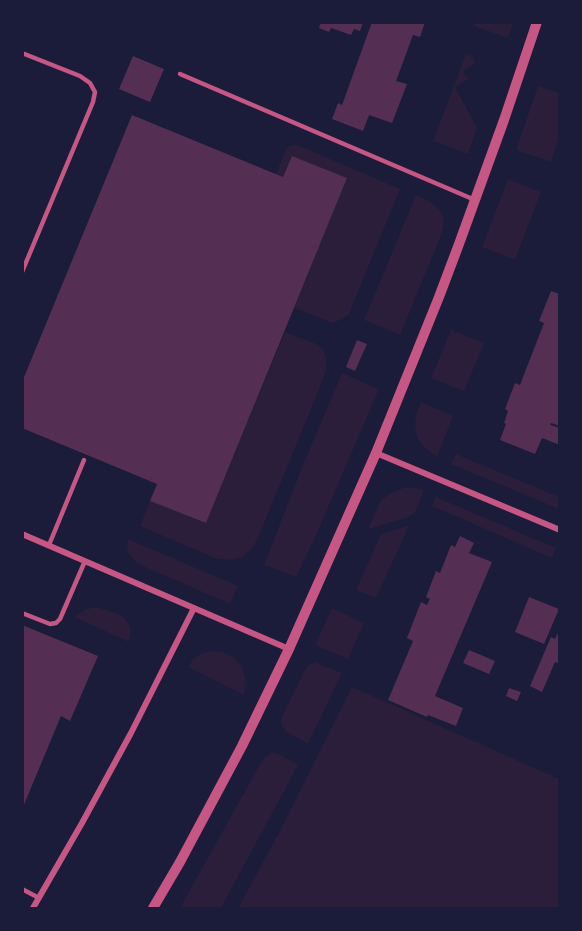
<!DOCTYPE html>
<html>
<head>
<meta charset="utf-8">
<style>
	body { margin:0 }
	#map { position:relative; width:582px; height:931px; overflow:hidden; background:#1b1b3a; font-family:"DejaVu Sans",sans-serif }
	canvas { display:block }
	.frame { position:absolute; inset:0; border:24px solid #1b1b3a; pointer-events:none }
</style>
</head>
<body>
<div id="map">
<canvas width="582" height="931"></canvas>
<div class="frame"></div>
</div>
<script>
const c = document.querySelector('canvas').getContext('2d');
c.lineJoin = 'round';
function fillPath(path, color) {
  c.fillStyle = color;
  c.fill(path, 'evenodd');
}
function shape(rows) {
  const path = new Path2D();
  for (const r of rows) {
    path.moveTo(r[0], r[1]);
    for (let i = 2; i < r.length; i += 2) path.lineTo(r[i], r[i + 1]);
  }
  return path;
}
function trace(path, color, width, dash) {
  c.strokeStyle = color;
  c.lineWidth = width;
  c.lineCap = dash ? 'butt' : 'round';
  c.setLineDash(dash || []);
  c.stroke(path);
}
fillPath(shape([
	[475,23,475,22,513,23,508,38,474,26],
	[466,54,472,57,476,63,463,71,468,79,455,87,477,128,468,154,433,141],
	[538,86,559,93,559,137,551,162,516,150],
	[294,145,300,146,400,189,349,314,343,319,332,323,294,308,347,178,292,156,283,177,276,174,286,149,290,146],
	[508,179,541,192,515,260,482,247],
	[416,195,429,201,440,210,443,216,444,223,442,233,400,335,364,320],
	[451,330,484,343,464,391,431,378],
	[285,332,314,343,320,347,324,351,326,357,326,372,258,538,252,549,241,558,231,560,217,559,140,526,150,501,206,523],
	[342,373,379,389,313,542,296,577,264,565,303,465],
	[421,402,453,416,437,457,424,447,419,441,416,433,415,425,416,415],
	[456,454,559,497,559,509,451,464],
	[403,488,416,488,424,490,415,512,407,518,368,529,381,500,391,493],
	[436,497,556,548,552,558,432,506],
	[409,526,376,598,356,590,381,534],
	[128,539,238,586,230,604,138,564,129,554,127,548],
	[97,607,118,614,124,618,128,623,131,630,129,642,74,617,87,609],
	[332,608,364,623,348,659,315,645],
	[213,651,223,652,233,657,241,665,245,675,246,685,244,695,188,667,193,659,202,653],
	[315,662,342,673,308,744,287,732,282,726,281,721,284,712,306,668,309,665],
	[352,687,559,779,559,908,238,908,280,831],
	[273,752,277,753,297,764,297,767,221,908,180,908,259,766,265,757]
]), '#2a1e3b');
fillPath(shape([
	[321,22,363,22,360,31,354,29,351,35,331,28,329,32,319,28],
	[372,22,425,22,420,37,413,35,396,81,407,84,392,123,369,115,363,131,332,119,338,103,342,105],
	[133,56,164,69,150,102,119,89],
	[132,115,283,177,292,156,347,178,206,523,150,501,157,484,22,428,22,382],
	[551,291,560,294,560,401,558,404,560,405,560,426,551,423,550,425,560,428,560,445,542,438,535,454,500,440,506,424,504,423,508,411,505,409,515,383,520,385,544,323,539,321],
	[357,340,367,344,355,371,346,367],
	[460,536,474,543,469,553,492,562,435,696,463,708,456,726,428,715,427,717,388,700,413,641,407,638,421,602,427,605,430,599,426,597,436,571,440,573,451,545,455,547],
	[529,597,559,609,544,644,515,632],
	[22,625,98,656,70,721,61,716,23,807],
	[560,629,560,664,555,662,542,692,530,686,551,637,555,639],
	[469,650,495,661,489,674,463,663],
	[509,688,521,692,517,701,506,696]
]), '#542f53');
trace(shape([
	[22,53,80,76,90,83,95,92,93,102,22,272],
	[180,74,475,200],
	[49,545,84,460],
	[22,613,50,624,56,623,60,619,85,561],
	[22,889,39,898]
]), '#c65784', 4.5);
trace(shape([
	[376,453,560,530],
	[22,534,289,649],
	[33,908,82,823,131,733,194,608]
]), '#c65784', 6);
trace(shape([
	[153,908,180,862,242,746,289,649,376,453,439,297,459,244,504,120,537,22]
]), '#c65784', 10);
</script>
</body>
</html>
